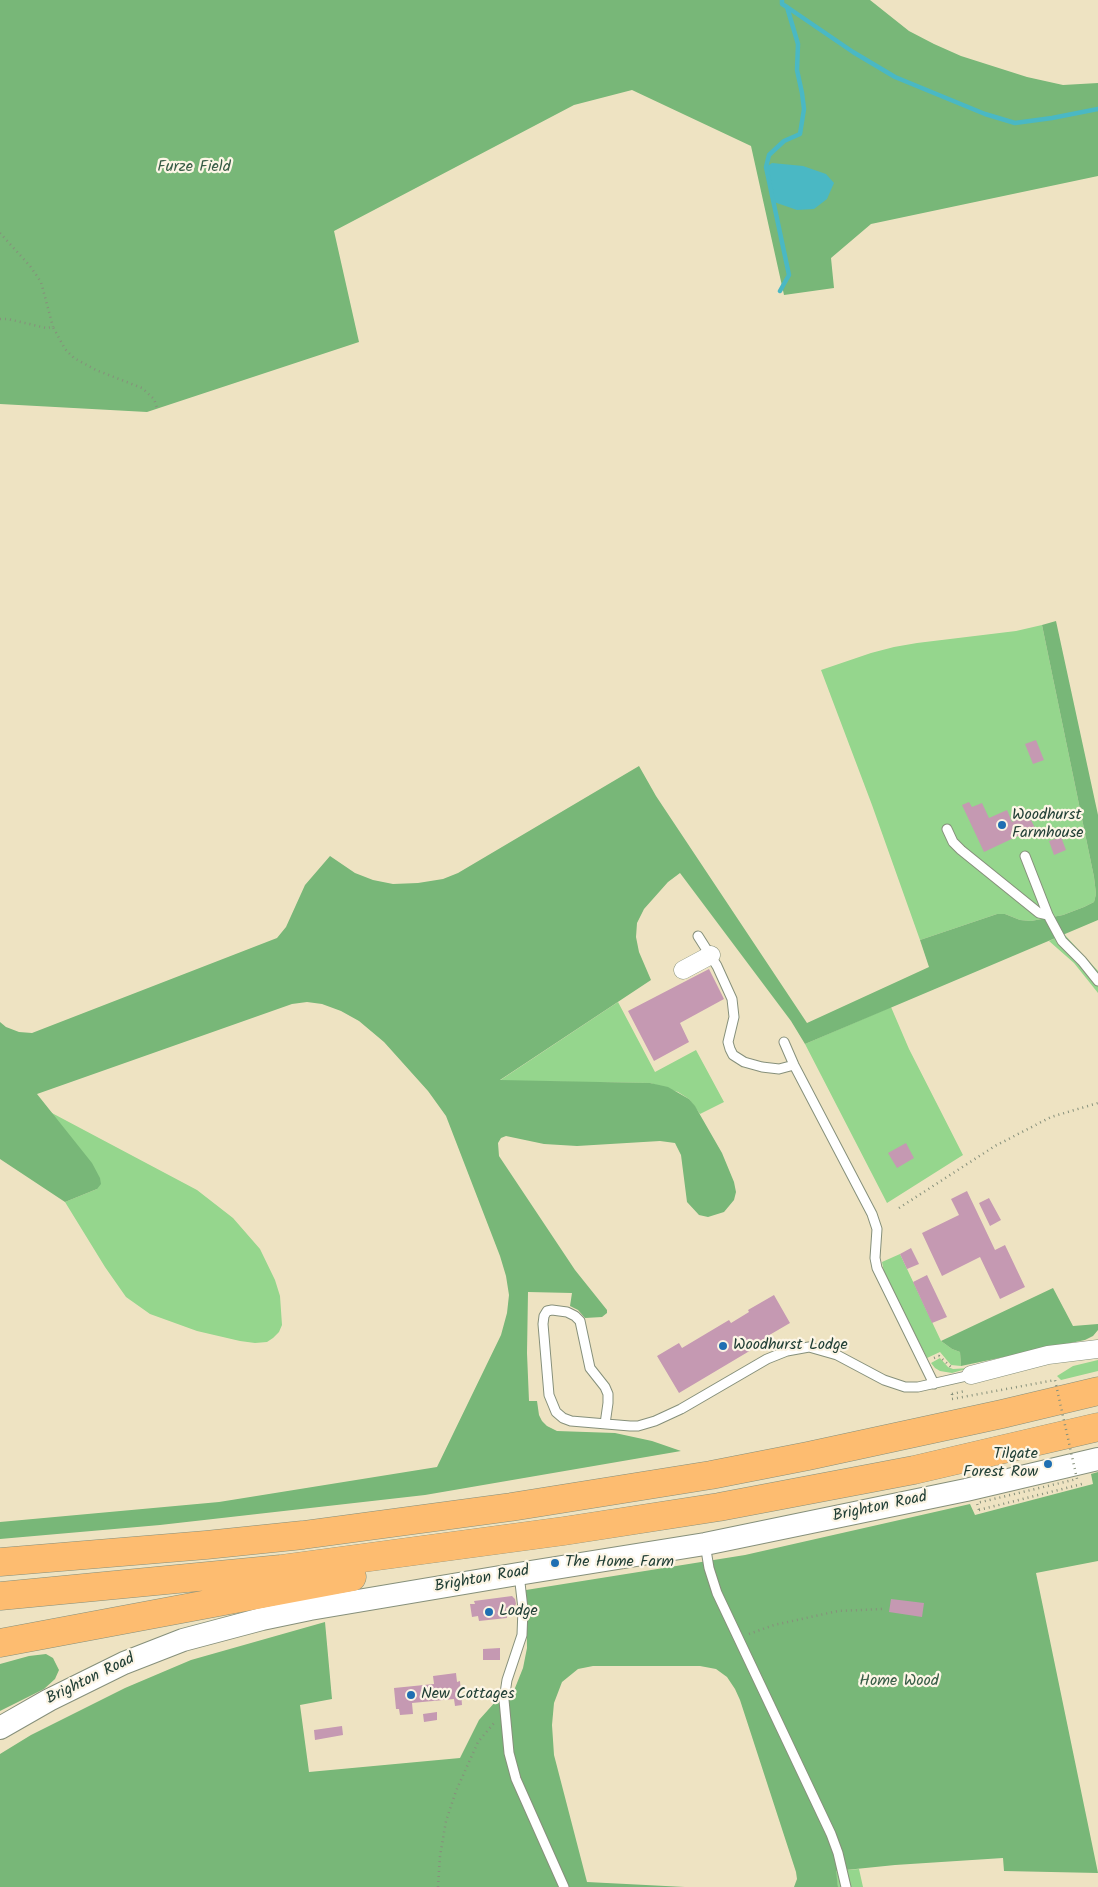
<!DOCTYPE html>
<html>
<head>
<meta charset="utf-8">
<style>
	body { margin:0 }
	canvas { display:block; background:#eee3c2 }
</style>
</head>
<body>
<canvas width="1098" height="1887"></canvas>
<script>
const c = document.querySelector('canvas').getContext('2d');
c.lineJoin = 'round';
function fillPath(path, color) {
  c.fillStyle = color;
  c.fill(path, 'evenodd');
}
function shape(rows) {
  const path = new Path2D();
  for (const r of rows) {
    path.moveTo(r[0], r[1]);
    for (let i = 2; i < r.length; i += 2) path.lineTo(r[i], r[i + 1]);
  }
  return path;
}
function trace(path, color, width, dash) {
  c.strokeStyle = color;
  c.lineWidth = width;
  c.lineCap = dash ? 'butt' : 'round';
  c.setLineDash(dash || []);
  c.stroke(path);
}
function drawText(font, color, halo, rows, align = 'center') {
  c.font = font + ' Kalam,sans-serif';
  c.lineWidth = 4.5;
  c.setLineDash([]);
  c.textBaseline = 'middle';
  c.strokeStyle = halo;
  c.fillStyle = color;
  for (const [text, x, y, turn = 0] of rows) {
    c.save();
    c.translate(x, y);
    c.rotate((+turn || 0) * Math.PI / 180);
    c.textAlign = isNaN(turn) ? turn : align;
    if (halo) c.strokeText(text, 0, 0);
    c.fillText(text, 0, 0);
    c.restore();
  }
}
fillPath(shape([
	[1042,625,1094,877,1096,894,1094,902,1084,907,1063,915,1031,921,1020,920,1005,914,997,914,920,940,872,805,821,670,871,653,894,647,917,643,1016,631],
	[1064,934,1098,971,1098,993,1074,963,1049,941],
	[618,1002,655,1072,696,1050,724,1102,700,1114,689,1099,678,1092,650,1083,499,1081],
	[891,1007,909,1049,963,1155,887,1203,805,1044],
	[50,1112,197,1190,233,1218,260,1249,275,1280,280,1296,282,1325,279,1332,273,1338,267,1342,255,1343,240,1341,197,1331,150,1314,126,1297,105,1267,65,1202,97,1189],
	[900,1254,941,1341,952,1349,960,1352,961,1366,951,1365,940,1352,927,1358,884,1272,882,1262],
	[940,1358,948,1367,953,1369,970,1368,952,1373,940,1371,935,1368,931,1363],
	[1098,1360,1098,1371,1061,1380,1057,1376,1073,1366],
	[859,1869,863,1887,838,1887,835,1871]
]), '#95d68d');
fillPath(shape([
	[0,0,870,0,909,31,934,44,961,56,1027,77,1063,85,1098,83,1098,176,871,224,831,258,834,288,784,295,751,146,632,90,574,105,334,231,359,342,147,412,0,404],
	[1056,621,1098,815,1098,920,805,1044,791,1021,680,873,668,882,644,909,637,923,636,937,639,952,651,980,500,1080,650,1083,668,1087,689,1099,695,1106,722,1153,734,1182,736,1192,734,1200,724,1212,708,1217,699,1215,687,1202,681,1155,675,1143,660,1141,577,1146,544,1144,506,1136,501,1138,498,1143,499,1156,575,1270,607,1310,607,1313,602,1317,585,1318,578,1310,570,1306,572,1293,528,1292,527,1353,529,1401,537,1401,539,1415,542,1421,547,1426,557,1431,615,1433,652,1441,681,1451,425,1495,160,1525,0,1539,0,1522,219,1502,437,1467,501,1335,507,1313,509,1295,506,1276,500,1256,446,1116,428,1091,384,1042,359,1021,341,1011,322,1004,307,1002,292,1004,37,1094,92,1163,100,1178,101,1184,97,1189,65,1202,0,1159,0,1022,6,1027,19,1032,32,1033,277,938,286,927,305,885,330,856,355,873,373,880,393,884,418,883,443,879,458,873,639,766,656,796,807,1023,929,967,920,940,997,914,1005,914,1020,920,1031,921,1063,915,1084,907,1094,902,1096,894,1094,877,1042,625],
	[1053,1288,1073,1326,1098,1324,1098,1330,1093,1336,1085,1340,961,1366,960,1352,952,1349,941,1341],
	[1098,1472,1098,1561,1036,1573,1098,1873,1004,1871,1003,1858,895,1865,836,1871,838,1887,794,1887,797,1879,796,1872,740,1700,735,1689,727,1677,716,1669,700,1666,593,1666,578,1669,562,1682,554,1703,552,1725,554,1755,587,1882,685,1887,0,1887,0,1754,31,1735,125,1688,191,1660,325,1622,332,1699,300,1705,309,1772,460,1758,479,1720,496,1701,515,1688,523,1668,527,1648,526,1590,745,1555,970,1504,975,1515,1093,1484,1091,1474],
	[46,1654,53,1658,59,1670,55,1679,44,1689,0,1711,0,1664,29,1656]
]), '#78b778');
fillPath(shape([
	[772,163,803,166,826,174,834,183,827,199,814,209,797,210,774,202,767,177,766,167]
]), '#4ab8c4');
trace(shape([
	[787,7,853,52,895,77,985,114,1015,123,1052,118,1098,109],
	[780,291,789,275,766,167,769,155,784,141,800,134,804,109,802,93,797,70,798,44,787,7,782,4,782,0]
]), '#4ab8c4', 4.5);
fillPath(shape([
	[1036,740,1044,760,1033,764,1025,744],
	[969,802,972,807,982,803,989,818,1007,810,1012,822,1028,814,1035,828,984,852,962,805],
	[1061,837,1066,850,1054,855,1049,841],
	[709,969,724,999,680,1023,689,1042,654,1061,628,1011],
	[906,1143,914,1158,897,1168,888,1153],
	[967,1191,995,1250,1005,1245,1025,1287,1000,1299,980,1257,942,1276,922,1233,959,1215,951,1199],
	[989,1198,1001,1220,990,1226,979,1203],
	[911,1248,919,1264,907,1269,900,1254],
	[927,1275,947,1317,932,1323,913,1282],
	[774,1295,790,1323,766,1337,768,1340,679,1393,657,1356,679,1343,682,1348,729,1320,731,1323,749,1312,748,1310],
	[512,1596,515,1599,516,1604,514,1607,506,1608,507,1618,479,1621,478,1616,472,1617,470,1604,475,1604,474,1601],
	[891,1599,924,1603,922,1617,889,1612],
	[500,1648,500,1660,483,1660,483,1649],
	[456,1673,457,1682,460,1681,462,1705,455,1706,454,1699,412,1703,413,1714,400,1715,399,1709,396,1709,394,1688,434,1684,433,1676],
	[437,1712,437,1720,424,1722,423,1714],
	[342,1726,343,1735,315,1740,314,1730]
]), '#c599b2');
const service = shape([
	[947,829,953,842,961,850,1039,913,1048,915,1062,941,1082,961,1098,981],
	[1025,856,1048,915],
	[698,936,717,966,732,999,734,1017,728,1042,730,1049,733,1055,744,1062,762,1067,779,1069,794,1065],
	[784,1042,794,1065,872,1214,877,1229,875,1258,877,1268,934,1384],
	[605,1424,608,1403,608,1394,605,1387,590,1368,580,1321,575,1316,567,1312,552,1310,547,1311,544,1316,543,1324,549,1395,556,1412,563,1418,571,1421,630,1426,638,1426,655,1421,681,1409,767,1359,787,1351,809,1347,837,1355,884,1380,905,1387,918,1387,971,1375],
	[705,1544,709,1568,717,1593,831,1834,838,1853,846,1887],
	[519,1574,523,1609,522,1635,507,1680,504,1700,509,1753,516,1779,564,1887]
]);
const minor = shape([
	[683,970,711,955],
	[971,1375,1048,1355,1098,1349]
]);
const tertiary = shape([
	[0,1728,49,1700,124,1663,183,1640,262,1619,310,1609,518,1574,705,1544,966,1490,1098,1459]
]);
const trunk = shape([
	[0,1562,206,1545,303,1535,511,1507,711,1475,808,1456,1002,1414,1098,1391],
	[0,1596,281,1569,564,1531,719,1507,914,1470,1098,1427],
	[0,1643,352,1577]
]);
trace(service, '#86907b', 11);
trace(minor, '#86907b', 19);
trace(tertiary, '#86907b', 24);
trace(trunk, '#86907b', 29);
trace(shape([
	[0,233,30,266,41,282,53,327],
	[0,319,8,319,46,328,53,327,65,349,74,358,96,370,142,388,154,399,157,408],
	[899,1208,995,1146,1051,1117,1098,1103],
	[934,1358,939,1356,951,1367],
	[952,1394,965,1391],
	[979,1510,1082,1484,1083,1482],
	[749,1634,774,1625,838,1611,882,1609],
	[438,1887,440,1856,446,1821,456,1791,478,1742,494,1723]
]), '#86907b', 2.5, [1, 4]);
trace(service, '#fff', 9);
trace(minor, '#fff', 18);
trace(tertiary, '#fff', 22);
trace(trunk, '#fdbc70', 28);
trace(shape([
	[952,1394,952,1399,1055,1380,1077,1479,977,1503,979,1510]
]), '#86907b', 2.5, [1, 4]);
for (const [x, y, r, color] of [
	[1002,825,5,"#1f6fb2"],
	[723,1346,5,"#1f6fb2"],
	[1048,1464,5,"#1f6fb2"],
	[555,1563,5,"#1f6fb2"],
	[489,1612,5,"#1f6fb2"],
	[411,1695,5,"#1f6fb2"]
]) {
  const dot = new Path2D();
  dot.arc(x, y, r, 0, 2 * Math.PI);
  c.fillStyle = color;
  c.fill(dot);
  trace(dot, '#fcf5e5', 2);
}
drawText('16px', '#375c46', '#fcf5e5', [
	["Furze Field",194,168],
	["Home Wood",899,1682]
]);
drawText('16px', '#1f3d34', '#fcf5e5', [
	["Woodhurst",1012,816],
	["Farmhouse",1012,834],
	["Woodhurst Lodge",733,1346],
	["Tilgate",1038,1455,"right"],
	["Forest Row",1038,1473,"right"],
	["The Home Farm",565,1563],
	["Lodge",499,1612],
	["New Cottages",421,1695]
], 'left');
drawText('16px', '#1f3d34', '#fcf5e5', [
	["Brighton Road",880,1508,-12],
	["Brighton Road",482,1580,-10],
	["Brighton Road",91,1680,-26]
]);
</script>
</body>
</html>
